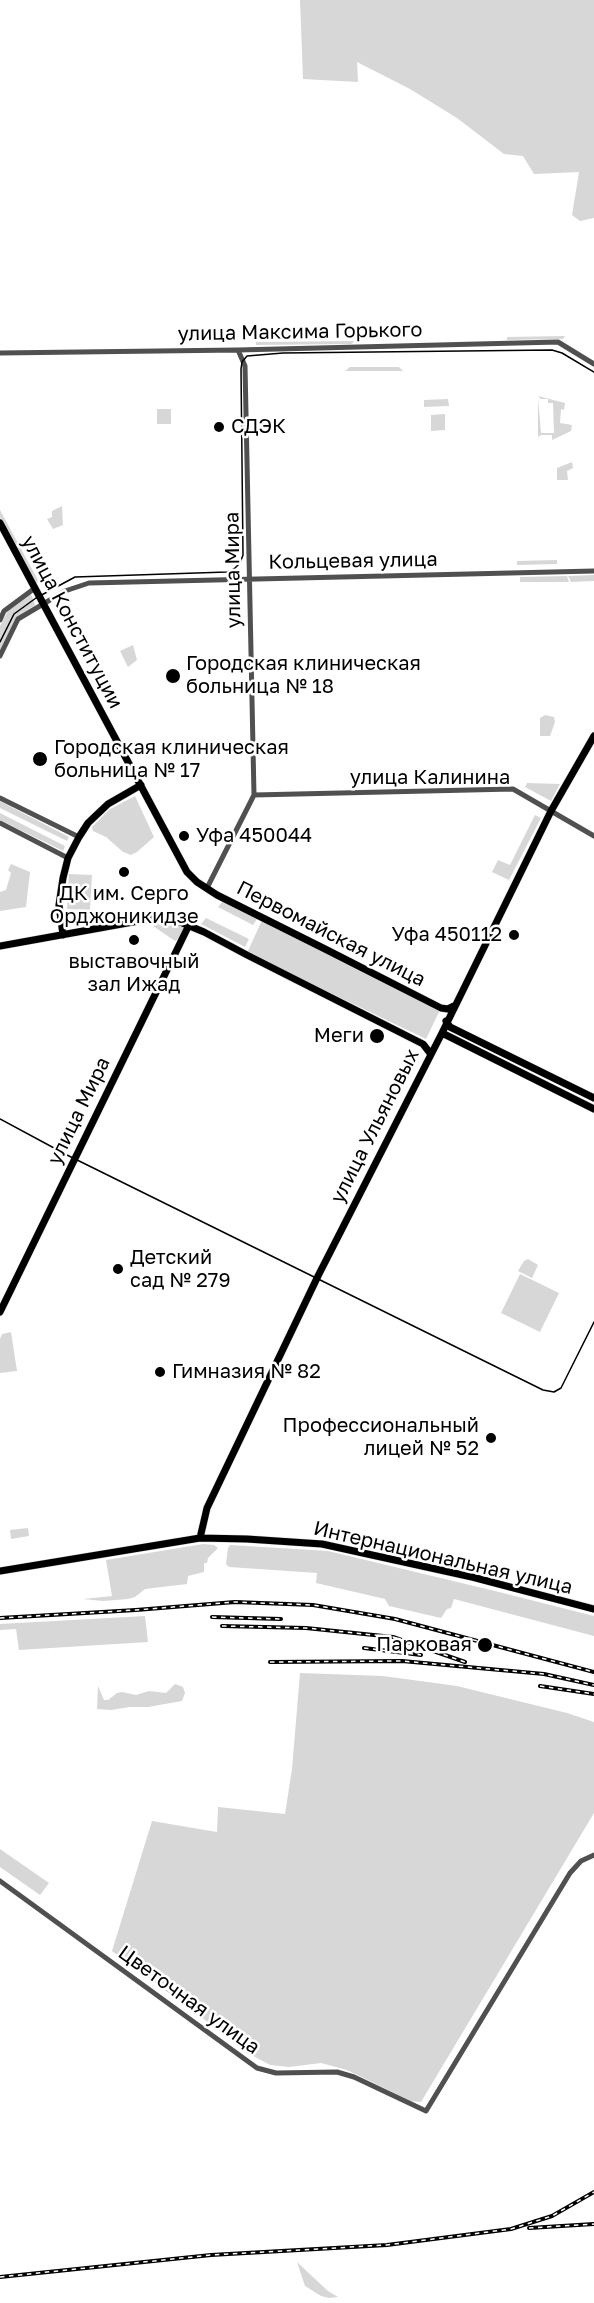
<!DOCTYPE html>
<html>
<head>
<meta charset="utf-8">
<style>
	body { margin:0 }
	canvas { display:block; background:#fff }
</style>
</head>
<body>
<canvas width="594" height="2303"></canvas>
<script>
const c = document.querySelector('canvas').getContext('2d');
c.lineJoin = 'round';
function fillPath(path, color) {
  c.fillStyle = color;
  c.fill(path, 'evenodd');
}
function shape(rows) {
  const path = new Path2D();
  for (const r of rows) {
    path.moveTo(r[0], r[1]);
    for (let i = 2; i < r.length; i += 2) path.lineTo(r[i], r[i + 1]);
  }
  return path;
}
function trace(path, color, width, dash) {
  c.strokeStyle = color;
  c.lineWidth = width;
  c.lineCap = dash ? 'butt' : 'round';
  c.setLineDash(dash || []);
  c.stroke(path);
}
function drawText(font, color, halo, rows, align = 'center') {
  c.font = font + ' "Golos Text",sans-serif';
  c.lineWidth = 5;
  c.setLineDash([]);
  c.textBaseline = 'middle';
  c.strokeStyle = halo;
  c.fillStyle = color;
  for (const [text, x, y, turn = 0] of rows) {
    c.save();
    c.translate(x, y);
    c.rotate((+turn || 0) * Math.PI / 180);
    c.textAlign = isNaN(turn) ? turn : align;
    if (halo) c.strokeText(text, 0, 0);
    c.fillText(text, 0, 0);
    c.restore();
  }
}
fillPath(shape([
	[300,0,594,0,594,218,580,221,572,215,579,172,534,174,523,156,504,154,457,118,410,89,357,62,358,82,303,79],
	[565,336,563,339,507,340,507,337],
	[354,341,352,344,256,345,256,342],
	[350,367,399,367,403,371,345,371],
	[538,396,565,403,564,410,561,409,560,423,572,425,571,431,552,440,552,435,541,435,538,437,538,398,541,433,554,433,553,403,548,403,548,399,541,399],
	[448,399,449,406,424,407,424,400],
	[157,409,171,409,171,424,157,424],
	[445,414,445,430,431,431,431,415],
	[572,462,573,468,567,471,568,480,557,480,557,468],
	[62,506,63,525,53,529,47,519,52,517,52,511],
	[0,510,39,582,35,583,0,517],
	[557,560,557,564,517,565,517,561],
	[594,575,594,581,571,582,568,576],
	[567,576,569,582,520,582,520,577],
	[31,594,35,605,17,617,0,651,0,626,8,611],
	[133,645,137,660,128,667,120,651],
	[545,715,554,717,555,722,550,736,540,736,540,718],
	[527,783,560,784,551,801,525,787],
	[135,796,154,837,137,852,131,855,123,852,106,837,93,831,92,827,110,809],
	[0,801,69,837,67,841,0,808],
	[0,813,65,846,63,851,0,820],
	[535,815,541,818,509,880,492,872,498,860,510,865],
	[11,864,30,872,26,907,0,911,0,892,6,890,11,873,8,870],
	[69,874,92,875,90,910,67,909],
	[223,901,257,919,253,925,218,907],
	[206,918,249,939,245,947,201,924],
	[262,920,440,1010,426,1039,247,953],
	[159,922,185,926,181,937,175,941,153,926],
	[528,1259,538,1265,532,1278,518,1271,524,1261],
	[520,1274,559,1293,540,1332,501,1313],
	[11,1332,17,1371,0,1373,0,1339,2,1334],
	[28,1528,29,1536,11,1539,10,1530],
	[203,1544,214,1545,218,1548,208,1558,207,1563,204,1563,204,1572,188,1576,187,1584,145,1589,135,1597,128,1599,103,1601,83,1599,112,1596,106,1560],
	[230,1545,328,1551,499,1592,594,1616,594,1636,454,1599,451,1608,447,1609,441,1618,389,1606,385,1599,316,1583,317,1573,229,1567,226,1564,228,1548],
	[145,1616,148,1642,19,1650,16,1629,0,1630,0,1624],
	[300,1673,383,1676,457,1686,567,1713,594,1722,594,1813,421,2102,411,2101,347,2070,321,2063,289,2067,270,2065,255,2057,112,1951,152,1821,217,1832,218,1807,285,1814,292,1769],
	[175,1684,183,1687,185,1693,182,1701,148,1707,130,1707,111,1710,97,1709,98,1686,104,1700,108,1700,117,1693,122,1692,136,1695,149,1691,166,1693],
	[0,1849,49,1883,40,1895,0,1867],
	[297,2262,328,2291,338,2297,329,2298,321,2296,305,2286]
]), '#d7d7d7');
const major = shape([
	[0,523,187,872,197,882,217,895,327,950,441,1008,448,1009,454,1006],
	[63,935,59,905,63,878,68,858,79,837,88,823,108,804,141,785],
	[0,946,144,920,158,919,180,922,204,932,247,955,423,1044,430,1053],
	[446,1021,450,1027,594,1098],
	[442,1033,594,1109],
	[0,1312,189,925],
	[200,1538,207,1508,318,1276,442,1033,551,811,594,736],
	[0,1571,200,1538,247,1539,322,1544,472,1577,594,1609]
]);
trace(major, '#dbdbdb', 8);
trace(shape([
	[0,353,238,350,558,342,594,364],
	[0,620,4,611,35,588],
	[0,656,18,619,65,591,89,583,594,571],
	[254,795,513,789,594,836],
	[0,798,79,837],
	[0,823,68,858],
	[207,888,254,795,245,366,238,350],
	[0,1881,257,2068,276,2073,337,2072,354,2077,426,2111,570,1873,581,1861,594,1855]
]), '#505050', 5);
trace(major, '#000', 7);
trace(shape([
	[0,642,14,614,36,598,75,577,227,572,234,569,240,563,243,555,241,369,242,362,247,356,283,353,552,350,562,353,594,372],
	[0,1119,67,1155,543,1390,554,1392,561,1388,594,1322]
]), '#000', 1.5);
const rail = shape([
	[212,1617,281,1619],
	[0,1618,136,1610,235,1602,313,1605,395,1619,594,1672],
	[222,1626,306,1628,393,1637,465,1662],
	[364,1648,421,1655],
	[270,1662,402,1661,544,1674,594,1685],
	[540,1686,594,1694],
	[529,2228,594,2224],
	[0,2277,211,2255,387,2245,511,2229,552,2216,594,2192]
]);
trace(rail, '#000', 4);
trace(rail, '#fff', 1.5, [4.5]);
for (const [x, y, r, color] of [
	[219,427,6,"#000"],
	[173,676,8,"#000"],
	[40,759,8,"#000"],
	[184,836,6,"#000"],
	[124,872,6,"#000"],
	[514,935,6,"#000"],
	[134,940,6,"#000"],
	[377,1036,8,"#000"],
	[118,1269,6,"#000"],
	[160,1372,6,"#000"],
	[491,1438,6,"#000"],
	[485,1645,8,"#000"]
]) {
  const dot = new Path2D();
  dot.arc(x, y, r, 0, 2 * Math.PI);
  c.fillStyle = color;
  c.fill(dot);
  trace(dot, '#fff', 2);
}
drawText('20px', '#000', '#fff', [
	["улица Максима Горького",300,332,-1],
	["Кольцевая улица",353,561,-1],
	["улица Мира",233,570,-91],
	["улица Конституции",72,622,62],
	["улица Калинина",430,778],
	["Первомайская улица",331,934,27],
	["улица Мира",79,1111,-64],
	["улица Ульяновых",375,1126,-63],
	["Интернациональная улица",443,1558,13],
	["Цветочная улица",189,2000,36]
]);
drawText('20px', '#000', '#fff', [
	["СДЭК",231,427],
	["Городская клиническая",186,664],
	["больница № 18",186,687],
	["Городская клиническая",54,748],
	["больница № 17",54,771],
	["Уфа 450044",196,836],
	["ДК им. Серго",124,894,"center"],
	["Орджоникидзе",124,917,"center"],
	["Уфа 450112",502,935,"right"],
	["выставочный",134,962,"center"],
	["зал Ижад",134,985,"center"],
	["Меги",364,1036,"right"],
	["Детский",130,1258],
	["сад № 279",130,1281],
	["Гимназия № 82",172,1372],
	["Профессиональный",479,1426,"right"],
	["лицей № 52",479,1449,"right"],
	["Парковая",472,1645,"right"]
], 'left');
</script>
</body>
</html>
